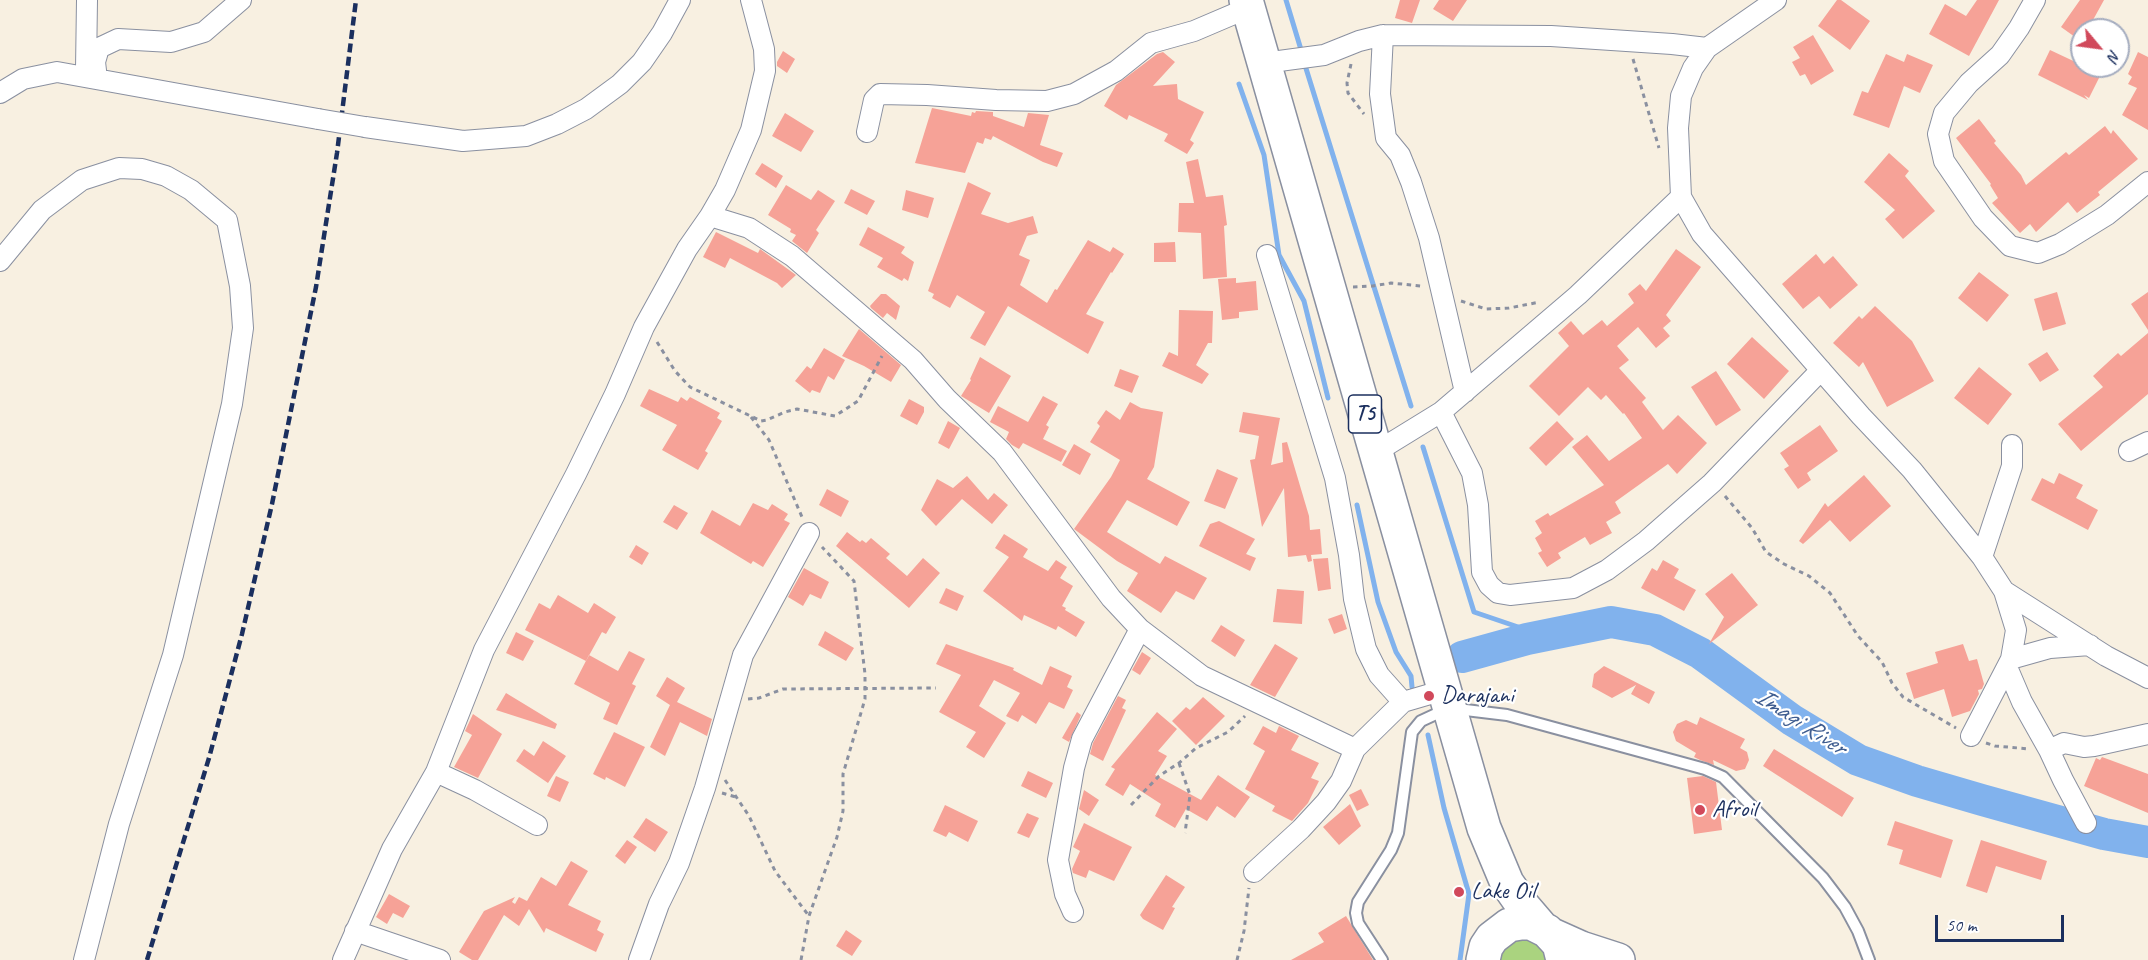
<!DOCTYPE html>
<html>
<head>
<meta charset="utf-8">
<style>
	body { margin:0 }
	#map { position:relative; width:2148px; height:960px; overflow:hidden; background:#f8f0e1; font-family:Caveat,sans-serif }
	canvas { display:block }
	.north { position:absolute; left:2070px; top:18px; width:60px; height:60px; box-sizing:border-box; background:#fff; border:2px solid #a4acbf; border-radius:50%; rotate:119deg; font-size:16px; font-weight:700; line-height:24px; text-align:center; color:#1b2f5e }
	.north::after { content:''; display:block; margin:auto; width:21px; height:27px; background:#d1495b; clip-path:polygon(50% 0,100% 100%,50% 72%,0 100%) }
	.scale { position:absolute; left:1935px; top:915px; width:129px; height:27px; box-sizing:border-box; border:3px solid #1b2f5e; border-top:0; padding-left:8px; font-size:18px; line-height:21px; white-space:nowrap; color:#1b2f5e; -webkit-text-stroke:4px #fff; paint-order:stroke }
</style>
</head>
<body>
<div id="map">
<canvas width="2148" height="960"></canvas>
<div class="north">N</div>
<div class="scale">50 m</div>
</div>
<script>
const c = document.querySelector('canvas').getContext('2d');
c.lineJoin = 'round';
function fillPath(path, color) {
  c.fillStyle = color;
  c.fill(path, 'evenodd');
}
function shape(rows) {
  const path = new Path2D();
  for (const r of rows) {
    path.moveTo(r[0], r[1]);
    for (let i = 2; i < r.length; i += 2) path.lineTo(r[i], r[i + 1]);
  }
  return path;
}
function trace(path, color, width, dash) {
  c.strokeStyle = color;
  c.lineWidth = width;
  c.lineCap = dash ? 'butt' : 'round';
  c.setLineDash(dash || []);
  c.stroke(path);
}
function drawText(font, color, halo, rows, align = 'center') {
  c.font = font + ' Caveat,sans-serif';
  c.lineWidth = 4.5;
  c.setLineDash([]);
  c.textBaseline = 'middle';
  c.strokeStyle = halo;
  c.fillStyle = color;
  for (const [text, x, y, turn = 0] of rows) {
    c.save();
    c.translate(x, y);
    c.rotate((+turn || 0) * Math.PI / 180);
    c.textAlign = isNaN(turn) ? turn : align;
    if (halo) c.strokeText(text, 0, 0);
    c.fillText(text, 0, 0);
    c.restore();
  }
}
fillPath(shape([
	[1521,936,1543,947,1546,960,1497,960,1499,950]
]), '#aad37f');
trace(shape([
	[1286,0,1302,53],
	[1304,62,1411,406],
	[1239,84,1264,155,1279,255,1304,301,1328,398],
	[1423,447,1474,612,1524,629,1527,639],
	[1357,505,1378,602,1396,652,1411,676,1412,687],
	[1428,735,1444,808,1469,894,1460,960]
]), '#81b2ed', 5);
trace(shape([
	[1462,657,1527,639,1611,622,1655,630,1700,653,1792,720,1858,760,1917,781,1982,800,2104,834,2148,842]
]), '#81b2ed', 32);
fillPath(shape([
	[1400,0,1420,0,1412,23,1395,18],
	[1439,0,1467,0,1453,21,1433,9],
	[1837,0,1841,0,1870,21,1850,50,1818,26],
	[1977,0,1999,0,1969,56,1929,34,1945,4,1966,16],
	[2080,0,2104,0,2093,20,2107,30,2082,30,2082,42,2061,27],
	[1813,35,1834,71,1811,85,1805,74,1800,76,1792,62,1800,58,1793,47],
	[2050,50,2101,74,2089,98,2084,95,2088,100,2038,75],
	[783,51,795,59,787,73,777,66,777,62],
	[1163,52,1175,62,1153,86,1177,84,1178,99,1204,112,1190,140,1194,143,1187,154,1164,141,1168,134,1129,115,1127,120,1104,106,1116,85,1157,54],
	[2138,52,2148,57,2148,130,2122,115,2137,88,2128,84,2132,77,2128,74],
	[1886,54,1904,62,1907,54,1933,65,1920,93,1904,86,1889,128,1853,115,1862,91,1868,93],
	[932,108,971,116,972,112,975,113,976,111,993,112,993,116,1024,127,1028,113,1049,115,1040,145,1063,153,1057,167,1043,162,993,136,991,140,985,138,983,144,977,142,965,173,915,163],
	[785,113,814,131,801,152,772,136],
	[1979,119,1996,141,1994,143,2021,175,2026,185,2066,152,2069,155,2105,126,2111,134,2113,130,2138,159,2098,192,2100,195,2077,213,2068,202,2036,232,2030,224,2020,233,1992,203,1998,198,1990,185,1991,184,1956,138],
	[1889,153,1909,171,1905,176,1935,211,1903,239,1885,219,1895,210,1864,182],
	[1198,159,1206,197,1223,195,1227,225,1224,226,1227,277,1203,279,1201,233,1178,232,1179,203,1194,203,1186,162],
	[762,163,783,176,776,188,755,174],
	[968,182,991,193,981,214,1008,223,1033,216,1038,233,1027,236,1019,255,1030,260,1020,285,1047,303,1055,289,1057,290,1088,240,1110,252,1113,247,1124,254,1112,273,1111,272,1086,314,1104,322,1088,354,1008,306,985,346,970,338,985,312,957,295,950,308,932,298,934,294,928,291],
	[786,185,811,200,818,190,835,201,816,230,819,233,807,253,792,241,796,235,790,232,791,229,768,215],
	[851,189,875,201,867,215,844,203],
	[906,190,934,198,928,218,902,210],
	[868,227,905,247,901,253,914,262,908,281,904,278,902,281,877,267,883,258,859,245],
	[716,232,758,253,760,249,796,275,782,288,777,283,730,258,725,268,703,257],
	[1175,242,1176,262,1154,262,1154,243],
	[1676,249,1701,267,1666,315,1671,321,1663,328,1670,336,1656,348,1638,327,1617,346,1629,360,1619,368,1646,398,1642,402,1663,430,1678,415,1707,443,1677,474,1668,464,1615,502,1621,513,1606,522,1612,533,1590,545,1585,537,1558,553,1561,558,1547,567,1538,553,1542,551,1535,538,1542,533,1535,521,1548,513,1550,516,1604,485,1572,447,1587,435,1609,461,1642,438,1624,413,1623,414,1606,395,1601,400,1588,387,1559,416,1529,386,1569,346,1558,333,1571,321,1583,335,1602,320,1607,326,1634,303,1628,294,1640,284,1646,291],
	[1816,254,1824,264,1833,256,1858,285,1830,309,1819,296,1803,309,1782,284],
	[1979,272,2009,295,1987,322,1958,298],
	[1236,278,1236,283,1256,281,1258,310,1239,312,1239,318,1222,320,1218,279],
	[2057,292,2066,324,2043,331,2034,299],
	[2148,292,2148,330,2131,304],
	[881,294,886,294,900,306,896,320,887,313,883,318,871,308,870,306],
	[1875,306,1912,341,1934,381,1887,407,1863,362,1859,367,1833,343,1859,316,1862,319],
	[1179,310,1213,311,1212,343,1208,343,1196,365,1209,374,1202,384,1162,366,1169,352,1178,356],
	[859,329,901,365,891,382,864,366,842,356],
	[2148,333,2148,394,2081,451,2058,424,2103,387,2093,376,2118,353,2121,356],
	[1752,337,1789,371,1764,399,1727,364],
	[824,348,845,360,834,380,828,376,820,393,812,390,810,393,795,381,807,366,811,369],
	[2047,352,2059,370,2040,382,2028,364],
	[980,357,1011,376,989,413,961,396,971,380,970,379],
	[1979,367,2012,394,1988,425,1954,398],
	[1120,369,1139,376,1132,393,1114,386],
	[1716,371,1741,410,1716,426,1691,387],
	[649,389,678,402,681,397,687,401,690,397,720,413,717,418,722,421,705,451,708,453,698,470,662,450,677,425,640,406],
	[1043,396,1058,404,1046,425,1049,427,1043,439,1067,451,1061,462,1023,443,1019,449,1012,445,1006,439,1009,432,990,422,998,406,1028,422],
	[909,399,924,407,924,412,917,425,900,416],
	[1130,402,1141,408,1163,412,1154,467,1147,479,1190,502,1177,526,1127,500,1107,532,1160,564,1165,556,1207,578,1194,600,1176,591,1161,613,1127,591,1138,573,1117,561,1074,529,1111,477,1120,460,1090,442,1100,426,1097,423,1106,410,1120,420],
	[1243,412,1280,418,1271,465,1283,462,1282,443,1287,442,1309,516,1310,530,1320,529,1322,554,1311,555,1312,561,1308,562,1306,555,1288,557,1284,488,1262,527,1250,460,1255,459,1259,436,1239,432],
	[948,421,960,428,949,449,938,443],
	[1557,421,1574,439,1546,466,1529,448],
	[1820,425,1838,451,1807,473,1811,480,1798,489,1784,469,1789,466,1780,453],
	[1074,444,1091,454,1080,475,1062,465],
	[1217,469,1238,478,1225,509,1204,501],
	[2059,473,2083,485,2076,498,2098,510,2088,530,2031,500,2042,478,2054,484],
	[1864,475,1891,506,1850,542,1830,520,1803,544,1799,541,1825,503,1828,507],
	[967,476,988,500,994,493,1008,505,992,524,962,499,936,526,921,510,937,479,953,488],
	[827,489,849,501,841,517,819,505],
	[753,503,768,510,772,504,788,514,784,520,790,523,763,567,753,561,751,564,700,533,712,510,740,526],
	[674,505,688,513,677,530,663,522],
	[1219,521,1255,539,1246,554,1256,558,1250,571,1199,546,1210,524],
	[847,532,860,542,862,540,866,543,871,538,890,554,886,558,907,576,923,558,940,573,909,608,836,546],
	[1004,534,1028,549,1023,557,1048,571,1056,560,1067,567,1060,578,1073,586,1062,606,1066,608,1065,610,1085,622,1076,637,1058,626,1056,630,1024,615,1022,621,983,591,1009,557,995,548],
	[636,545,649,553,642,565,629,557],
	[1328,558,1331,589,1318,591,1313,559],
	[1663,560,1679,569,1674,578,1696,590,1684,611,1641,588,1652,568,1657,571],
	[804,568,829,582,821,599,810,594,803,606,788,597],
	[1732,573,1758,605,1709,644,1724,617,1705,594],
	[946,588,964,596,957,611,939,603],
	[1277,589,1304,591,1302,624,1273,622],
	[558,595,588,613,594,603,616,617,606,634,602,632,586,661,525,630,539,603,550,609],
	[1342,614,1347,629,1334,634,1328,619],
	[1221,625,1245,640,1235,657,1211,641],
	[825,631,854,648,846,661,818,645],
	[516,632,534,641,523,661,506,653],
	[946,644,1014,668,1013,670,1042,685,1050,666,1072,676,1067,687,1073,690,1064,709,1049,702,1036,724,1022,715,1018,722,1006,716,1020,693,994,680,979,706,1006,723,984,758,966,747,976,732,939,712,961,675,936,664],
	[1275,644,1298,658,1275,697,1250,685],
	[1963,644,1969,661,1977,659,1984,684,1982,689,1978,690,1979,694,1970,711,1952,717,1944,689,1914,699,1906,673,1938,663,1935,652],
	[629,651,645,659,632,684,636,686,617,725,603,719,610,703,574,684,589,655,618,671],
	[1142,652,1151,658,1140,675,1132,670],
	[1604,666,1655,692,1649,704,1631,694,1636,685,1612,698,1592,687,1594,674],
	[667,677,685,688,677,702,712,719,707,736,680,722,665,756,650,747,670,705,656,696],
	[506,693,557,724,555,729,496,710],
	[1118,696,1126,700,1122,708,1126,710,1103,761,1090,754,1093,743],
	[1203,697,1225,716,1196,745,1172,721,1186,707,1190,710],
	[1077,712,1081,715,1069,742,1062,738],
	[1157,712,1177,729,1158,751,1167,756,1155,775,1201,800,1218,775,1250,797,1235,818,1217,806,1207,821,1186,809,1175,828,1155,816,1161,804,1130,784,1123,796,1105,785,1115,769,1111,767],
	[473,714,502,734,478,778,454,767,472,735,465,731],
	[1700,717,1745,739,1740,748,1747,752,1749,760,1745,769,1736,771,1713,760,1714,765,1700,760,1694,757,1696,753,1676,741,1673,732,1677,724,1686,720,1697,725],
	[1263,726,1276,733,1279,726,1299,736,1291,750,1319,763,1311,778,1319,781,1308,803,1292,821,1272,811,1275,806,1245,789,1265,751,1253,744],
	[614,732,645,747,625,787,606,777,605,780,593,774],
	[543,741,566,756,548,783,516,761,524,749,534,756],
	[1774,749,1854,798,1842,817,1763,766],
	[2102,757,2148,774,2148,813,2084,786,2096,758,2100,760],
	[1028,771,1053,783,1046,798,1021,786],
	[556,776,569,782,560,802,547,796],
	[1703,776,1716,782,1722,830,1694,834,1687,778],
	[1361,789,1369,805,1357,811,1349,795],
	[1084,790,1099,800,1089,816,1079,809],
	[1350,804,1361,826,1339,845,1323,827],
	[945,805,978,821,968,842,949,832,946,837,933,831],
	[1027,813,1039,818,1029,838,1017,833],
	[646,818,668,832,655,852,633,837],
	[1895,821,1953,840,1941,878,1899,864,1903,850,1887,845],
	[1084,823,1132,847,1114,881,1089,870,1086,878,1073,873,1072,869,1080,851,1073,847],
	[627,840,637,847,625,864,615,856],
	[1981,840,2047,861,2041,880,1996,866,1987,893,1966,886],
	[571,861,588,871,568,905,601,921,597,930,604,934,596,952,546,928,544,933,529,909,519,926,504,915,478,960,472,960,459,952,484,911,515,897,512,902,515,904,519,897,527,901,541,877,556,886],
	[1166,875,1185,887,1172,907,1175,908,1163,930,1143,919,1140,915],
	[389,894,410,906,403,918,393,913,387,924,376,917],
	[1346,916,1373,960,1291,960,1324,942,1318,933],
	[846,930,862,941,852,956,836,946]
]), '#f6a297');
const service = shape([
	[1382,960,1358,923,1356,913,1358,902,1391,850,1398,833,1412,732,1421,721,1449,708,1507,715,1705,769,1723,777,1823,878,1845,907,1858,931,1869,960]
]);
const minor = shape([
	[1776,0,1707,48,1693,68,1681,96,1678,128,1681,197,1702,234,1861,416,1912,470,1982,557,2004,591,2016,630,2011,659,1971,736],
	[2035,0,2019,28,2000,55,1969,83,1944,113,1938,134,1944,161,1983,218,2010,246,2038,253,2060,244,2107,215,2148,182],
	[1383,35,1380,94,1386,138,1400,155,1411,182,1429,238,1465,392],
	[1264,63,1324,55,1359,41,1383,35,1551,36,1672,44,1707,48],
	[86,69,87,0],
	[97,79,95,62,99,48,118,39,171,42,204,32,241,0],
	[0,93,23,79,57,72,318,119],
	[365,127,463,141,526,136,557,124,586,109,620,84,642,62,662,33,680,0],
	[867,132,874,100,880,94,927,95,996,100,1047,101,1074,94,1116,71,1151,43,1194,31,1248,8],
	[710,216,749,228,792,256,913,360,947,399,1002,452,1111,598,1140,629,1202,676,1355,749,1403,702],
	[1267,255,1335,478,1349,555,1354,599,1366,649,1379,675,1403,702,1444,690],
	[0,261,42,210,82,180,119,168,142,169,166,176,191,190,227,220,240,286,243,328,232,404,173,655,119,824,84,960],
	[1441,412,1472,473,1478,505,1482,572,1489,585,1498,593,1510,595,1573,588,1607,570,1646,541,1712,483,1821,370],
	[2129,451,2148,442],
	[1376,452,1441,412,1578,295,1681,197],
	[1982,557,2012,466,2012,445],
	[2004,591,2106,656,2148,678],
	[2011,659,2050,648,2090,645],
	[2007,667,2022,702,2049,750,2063,780,2086,823],
	[2049,750,2064,743,2084,747,2094,746,2148,734],
	[436,772,475,790,537,825],
	[1254,872,1301,829,1326,802,1341,781,1355,749],
	[1073,912,1065,894,1058,860,1074,768,1082,739,1140,629],
	[355,931,440,960],
	[343,960,392,849,436,772,484,650,576,474,615,394,644,327,687,249,710,216,725,190,751,130,765,71,764,49,751,0],
	[639,960,659,904,679,863,705,788,743,655,809,533]
]);
const trunk = shape([
	[1246,0,1484,828,1507,883,1523,906,1541,927],
	[1552,935,1581,948,1618,960],
	[1483,960,1486,947,1492,938,1509,925,1521,923,1531,923,1547,931,1559,944,1563,960]
]);
trace(service, '#8a90a0', 14);
trace(minor, '#8a90a0', 22);
trace(trunk, '#8a90a0', 36);
trace(shape([
	[1633,59,1659,148],
	[1351,64,1347,83,1348,93,1364,114],
	[1353,287,1373,286,1391,283,1421,286],
	[1461,301,1486,309,1509,308,1540,302],
	[657,342,675,371,690,387,761,421,767,420,785,412,797,409,835,416,858,401,882,356],
	[751,417,769,440,802,517],
	[1725,496,1752,528,1766,552,1784,564,1809,576,1830,593,1858,636,1882,662,1892,683,1903,697,1956,728],
	[748,699,759,698,783,689,936,688],
	[1986,743,1995,746,2030,749],
	[1179,763,1190,795,1185,833],
	[725,780,749,816,775,871,809,916],
	[722,793,736,797],
	[1131,805,1159,776,1179,763,1196,748,1228,732,1245,716],
	[801,960,809,916,837,837,843,811,843,774,865,699,865,674,854,581,822,547],
	[1237,960,1244,931,1249,888]
]), '#8a90a0', 3, [4.5, 4.5]);
trace(service, '#fff', 10);
trace(minor, '#fff', 20);
trace(trunk, '#fff', 33);
trace(shape([
	[147,960,209,758,242,634,272,504,316,287,337,153,356,0]
]), '#1b2f5e', 4.5, [9, 4.5]);
const minorBridge = shape([
	[318,119,365,127]
]);
trace(minorBridge, '#8a90a0', 22, []);
trace(minorBridge, '#fff', 20);
for (const [x, y, r, color] of [
	[1429,696,6,"#d1495b"],
	[1700,810,6,"#d1495b"],
	[1459,892,6,"#d1495b"]
]) {
  const dot = new Path2D();
  dot.arc(x, y, r, 0, 2 * Math.PI);
  c.fillStyle = color;
  c.fill(dot);
  trace(dot, '#fff', 2);
}
for (const [x, y, w] of [
	[1365,414,33]
]) {
  const box = new Path2D();
  box.roundRect(x - w / 2, y - 19, w, 38, 4.5);
  c.fillStyle = '#fff';
  c.fill(box);
  trace(box, '#1b2f5e', 1.5);
}
drawText('bold 22px', '#1b2f5e', null, [
	["T5",1365,414]
]);
drawText('24px', '#1b2f5e', '#fff', [
	["Darajani",1441,696],
	["Afroil",1712,810],
	["Lake Oil",1471,892]
], 'left');
drawText('italic 26px', '#3f5d90', '#fff', [
	["Imagi River",1800,722,33]
]);
</script>
</body>
</html>
